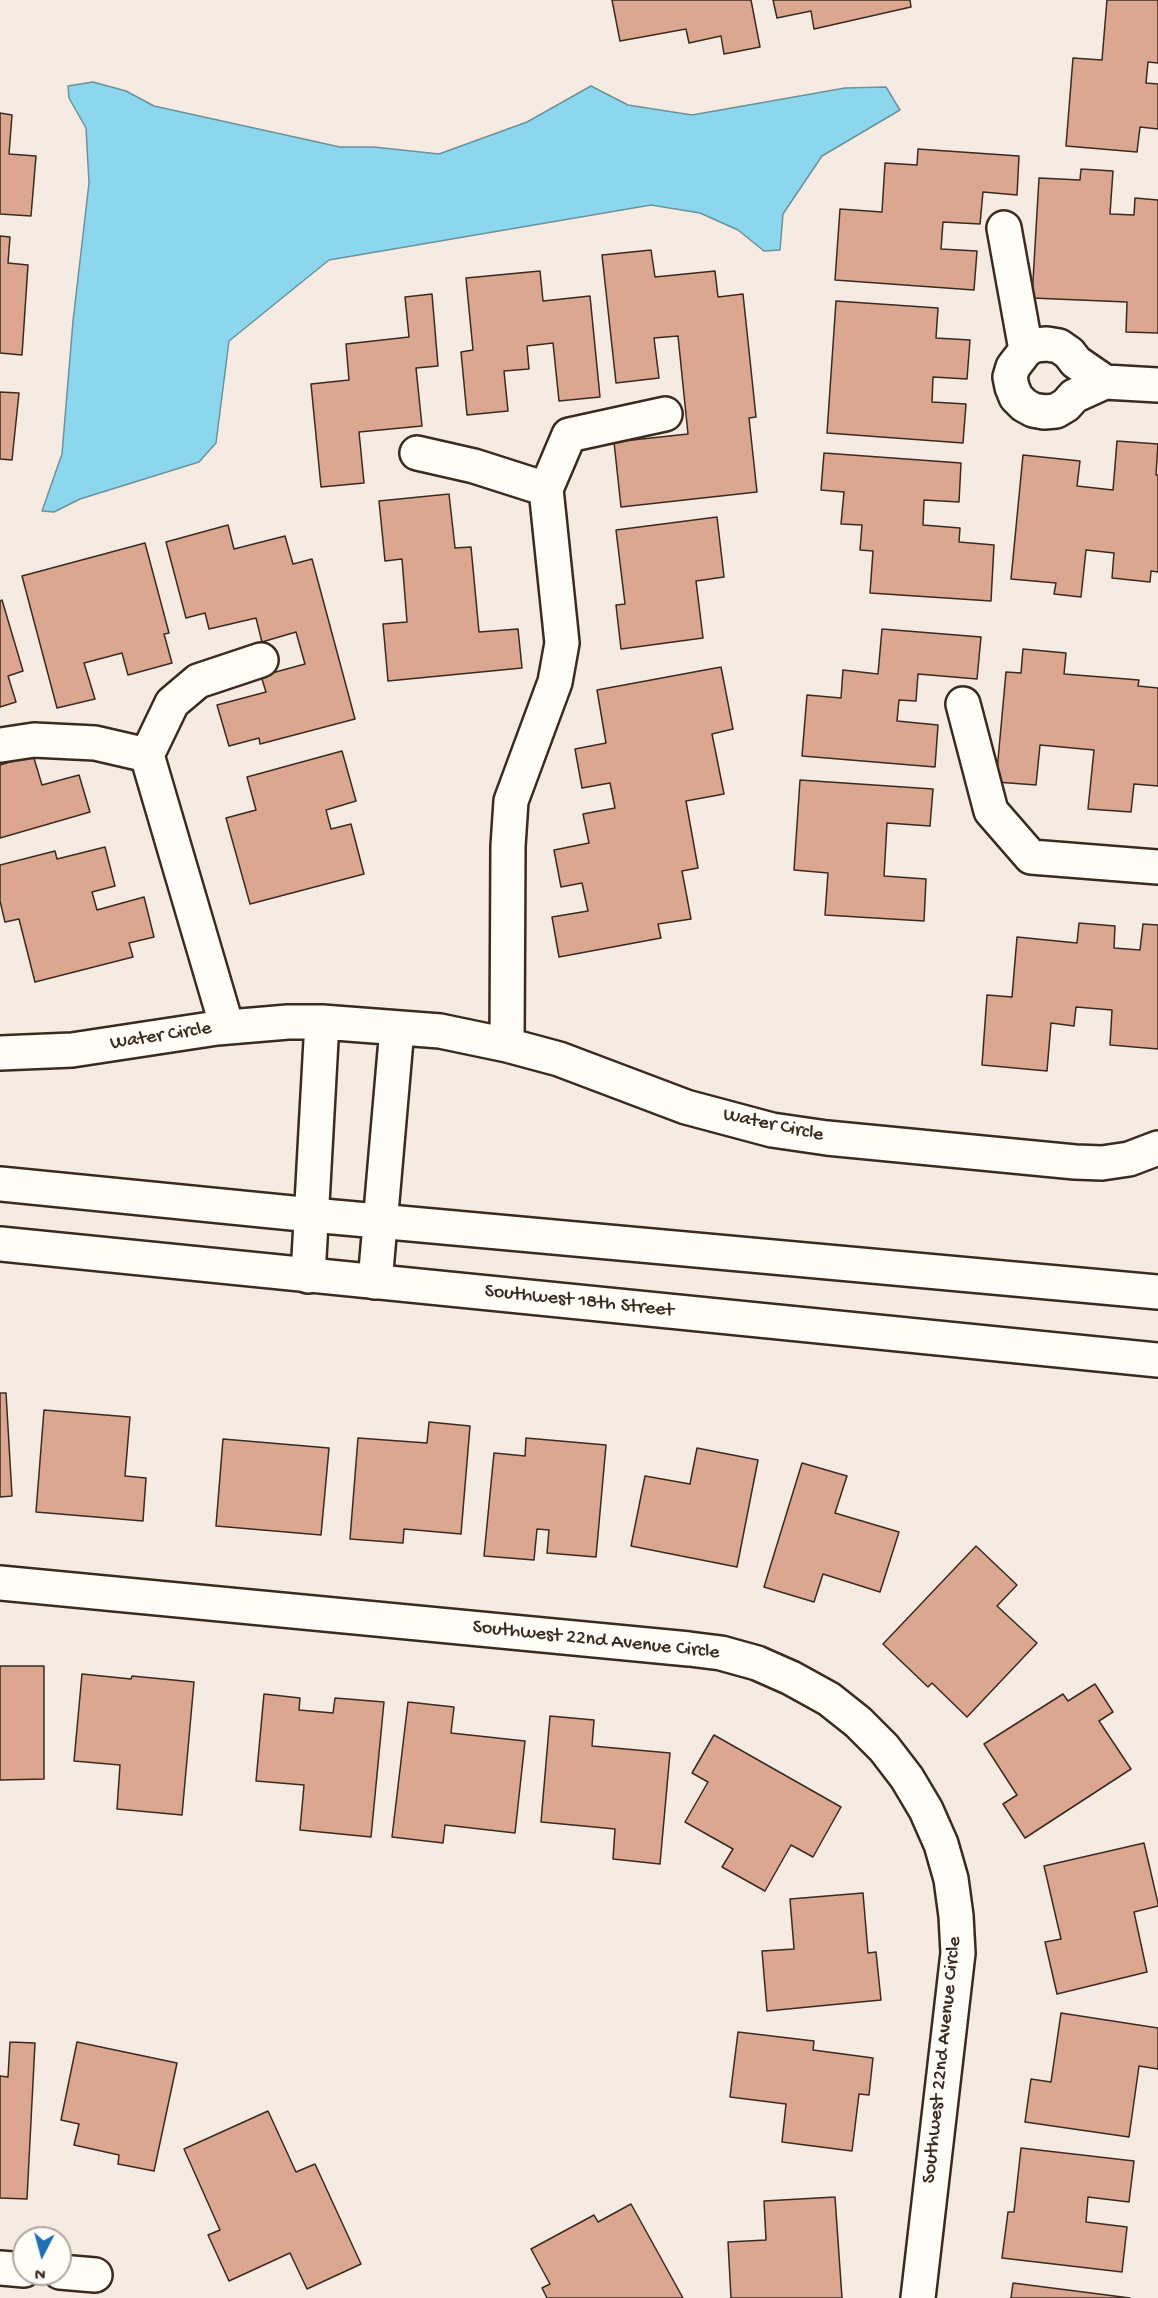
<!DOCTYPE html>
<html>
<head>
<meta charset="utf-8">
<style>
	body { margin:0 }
	#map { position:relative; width:1158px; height:2298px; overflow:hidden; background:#f6ebe3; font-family:"Gochi Hand",sans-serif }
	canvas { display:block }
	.north { position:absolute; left:12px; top:2226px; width:60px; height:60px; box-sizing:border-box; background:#fdfcf7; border:2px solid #afa8a0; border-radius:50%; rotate:186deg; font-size:16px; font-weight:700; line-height:24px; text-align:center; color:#3b2a1e }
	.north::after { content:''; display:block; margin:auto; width:21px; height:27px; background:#1f6fb2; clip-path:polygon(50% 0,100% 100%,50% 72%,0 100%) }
</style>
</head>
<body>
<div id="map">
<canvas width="1158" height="2298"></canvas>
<div class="north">N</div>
</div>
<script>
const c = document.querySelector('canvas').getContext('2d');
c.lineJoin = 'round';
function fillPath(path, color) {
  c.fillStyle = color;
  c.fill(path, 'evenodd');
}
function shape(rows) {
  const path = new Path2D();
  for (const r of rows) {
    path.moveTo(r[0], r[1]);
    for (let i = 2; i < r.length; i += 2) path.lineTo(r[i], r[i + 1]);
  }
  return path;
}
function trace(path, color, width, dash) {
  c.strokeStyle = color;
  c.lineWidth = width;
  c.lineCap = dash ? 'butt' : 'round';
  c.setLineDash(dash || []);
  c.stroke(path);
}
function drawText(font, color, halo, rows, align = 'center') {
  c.font = font + ' "Gochi Hand",sans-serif';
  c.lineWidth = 4.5;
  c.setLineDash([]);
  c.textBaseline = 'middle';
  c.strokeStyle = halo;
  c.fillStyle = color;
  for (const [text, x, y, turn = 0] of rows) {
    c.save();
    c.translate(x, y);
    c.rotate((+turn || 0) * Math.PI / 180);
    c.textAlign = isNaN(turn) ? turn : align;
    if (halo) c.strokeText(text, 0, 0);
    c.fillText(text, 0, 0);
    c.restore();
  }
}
const water = shape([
	[93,82,126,91,154,106,340,147,374,147,439,154,527,122,591,86,628,105,692,115,845,88,886,87,900,110,822,156,783,214,780,250,764,251,738,230,700,213,651,205,329,260,229,341,216,443,199,462,80,499,54,512,42,511,62,454,73,321,89,183,86,128,69,98,68,86,93,82]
]);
fillPath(water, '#8cd7ed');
trace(water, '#6c929a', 1.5);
const building = shape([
	[612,0,751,0,760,47,724,54,721,36,689,43,686,29,620,41,612,0],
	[773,0,910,0,911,7,814,29,811,11,777,18,773,0],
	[1107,0,1158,0,1158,63,1148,62,1146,83,1158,84,1158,129,1140,127,1137,152,1066,146,1073,58,1102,60,1107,0],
	[0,113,12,115,9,154,36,156,31,216,0,214,0,113],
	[918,149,1019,156,1017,195,983,192,980,224,943,222,941,249,977,251,974,290,835,280,840,209,882,212,885,163,917,165,918,149],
	[1081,169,1113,171,1110,214,1134,215,1135,198,1158,200,1158,333,1126,332,1127,302,1032,298,1039,178,1080,180,1081,169],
	[0,236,10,237,8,263,28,265,22,355,0,353,0,236],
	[651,250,655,277,715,271,718,297,743,294,756,417,749,418,757,492,621,507,614,442,688,434,678,336,654,338,659,378,616,383,602,255,651,250],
	[540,271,543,301,590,296,600,397,559,401,553,343,527,346,529,369,504,371,508,411,467,415,461,352,473,350,466,278,540,271],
	[432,294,438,366,416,368,422,426,359,432,364,483,321,487,311,384,349,380,346,344,409,337,405,297,432,294],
	[836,301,938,308,936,338,970,340,967,379,933,377,932,402,966,404,963,443,827,433,836,301],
	[0,392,19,393,12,460,0,459,0,392],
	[1117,441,1158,444,1156,475,1158,475,1158,572,1151,571,1150,582,1112,578,1114,553,1086,550,1081,597,1054,594,1056,583,1011,579,1023,455,1080,461,1077,486,1113,490,1117,441],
	[824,453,961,463,959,502,924,500,923,525,960,528,959,542,994,545,991,601,870,593,873,551,860,550,862,525,841,524,844,492,821,490,824,453],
	[449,494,455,548,471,547,479,632,518,629,522,668,388,681,383,624,407,622,402,559,385,561,379,501,449,494],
	[717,517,724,577,696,581,703,638,621,649,616,605,625,604,616,530,717,517],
	[228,525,234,549,285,536,293,564,312,559,355,719,260,744,259,738,229,746,217,705,266,692,261,676,305,664,296,632,262,642,256,618,209,629,205,613,186,618,166,542,228,525],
	[145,543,169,633,164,634,172,663,128,675,122,653,84,663,95,699,57,708,22,576,145,543],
	[2,600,23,671,8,676,16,702,0,707,0,601,2,600],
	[882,629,981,637,977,679,918,674,916,701,899,700,897,721,938,725,935,767,802,756,807,695,841,698,843,670,878,674,882,629],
	[1023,649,1066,653,1064,674,1139,680,1138,686,1158,688,1158,786,1134,784,1131,812,1088,809,1094,750,1040,745,1036,785,996,782,1006,672,1021,673,1023,649],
	[721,667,733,729,712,734,724,794,686,801,698,868,682,871,691,919,658,924,661,938,559,957,552,917,588,911,582,883,561,887,554,850,589,843,583,814,615,808,610,783,582,788,575,749,606,743,597,690,721,667],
	[342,751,356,801,326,810,331,829,351,824,364,874,250,904,226,818,256,810,247,777,342,751],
	[33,755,42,785,79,775,90,812,0,838,0,765,33,755],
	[800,780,933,789,930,826,887,823,884,876,926,879,924,921,825,915,828,873,794,870,800,780],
	[105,847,115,886,92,892,97,910,144,897,154,937,129,943,133,957,35,982,19,919,5,922,0,901,0,865,55,851,57,859,105,847],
	[1079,923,1115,926,1114,948,1140,950,1143,924,1158,925,1158,1049,1110,1045,1112,1010,1076,1007,1074,1026,1051,1023,1047,1071,982,1065,987,995,1012,997,1017,937,1077,943,1079,923],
	[0,1393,6,1393,12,1496,0,1497,0,1393],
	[44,1410,130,1417,125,1476,146,1478,143,1521,36,1512,44,1410],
	[429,1422,470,1426,461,1534,404,1529,403,1543,350,1539,358,1438,427,1443,429,1422],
	[526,1438,606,1445,596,1557,547,1553,549,1530,537,1529,534,1560,484,1556,494,1453,525,1456,526,1438],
	[223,1439,329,1448,321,1535,216,1526,223,1439],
	[697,1448,758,1460,737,1567,631,1546,645,1476,690,1484,697,1448],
	[802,1463,847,1476,835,1513,899,1532,880,1592,823,1574,814,1602,764,1587,802,1463],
	[976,1546,1017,1585,997,1606,1037,1643,967,1717,932,1683,928,1687,883,1644,976,1546],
	[0,1666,44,1666,44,1779,0,1780,0,1666],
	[82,1674,131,1679,132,1676,194,1682,182,1815,117,1809,120,1765,74,1761,82,1674],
	[1095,1684,1113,1712,1099,1721,1131,1769,1025,1838,1003,1804,1017,1795,984,1744,1063,1694,1068,1701,1095,1684],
	[264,1694,300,1698,299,1710,333,1713,335,1698,384,1702,371,1837,300,1830,304,1785,256,1781,264,1694],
	[408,1702,454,1707,451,1733,525,1741,515,1833,445,1825,443,1843,392,1837,408,1702],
	[550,1716,594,1720,592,1746,670,1753,660,1864,613,1859,615,1829,541,1822,550,1716],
	[714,1735,841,1807,813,1857,791,1845,765,1891,722,1867,733,1849,685,1822,708,1782,692,1773,714,1735],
	[1144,1843,1158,1903,1158,1906,1134,1912,1147,1972,1057,1994,1045,1942,1061,1939,1044,1866,1144,1843],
	[863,1893,868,1953,876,1952,881,2000,767,2011,762,1951,794,1949,790,1899,863,1893],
	[1061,2013,1158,2028,1158,2069,1139,2066,1129,2137,1025,2122,1031,2079,1051,2082,1061,2013],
	[738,2032,814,2041,813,2050,873,2058,869,2095,859,2094,852,2151,782,2142,786,2104,730,2097,738,2032],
	[10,2042,35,2043,27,2199,0,2198,0,2076,8,2077,10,2042],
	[77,2042,177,2063,154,2171,118,2164,119,2155,74,2145,79,2124,61,2120,77,2042],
	[268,2111,296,2172,315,2164,361,2264,307,2289,290,2253,229,2281,208,2235,220,2230,184,2149,268,2111],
	[1021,2148,1134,2161,1129,2202,1088,2197,1086,2222,1127,2227,1122,2272,1002,2258,1008,2212,1014,2212,1021,2148],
	[835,2197,842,2298,731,2298,728,2242,766,2240,764,2201,835,2197],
	[631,2204,683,2298,547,2298,542,2288,550,2284,531,2249,594,2215,598,2222,631,2204],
	[1013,2283,1130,2298,1011,2298,1013,2283]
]);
fillPath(building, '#dca791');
trace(building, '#3b2a1e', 1.5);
const minor = shape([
	[1004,228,1026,350],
	[1047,344,1059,346,1069,353,1076,362,1105,382,1074,396,1066,405,1056,411,1044,412,1033,410,1024,405,1016,397,1012,387,1010,377,1013,367,1026,350,1035,345,1047,344],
	[1105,382,1158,385],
	[417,453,474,466,546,489],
	[963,704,991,811,1031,857,1158,867],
	[1,745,34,740,95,743,147,755],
	[227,1027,147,755,172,703,198,681,261,660],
	[507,1045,508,846,511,801,555,682,562,643,546,489,569,435,665,414],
	[0,1053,72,1050,217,1028,288,1022,322,1022,440,1031,507,1045,559,1059,686,1107,772,1130,827,1138,1075,1162,1102,1163,1129,1159,1158,1148],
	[308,1276,322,1022],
	[375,1282,397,1028],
	[0,1583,689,1649,721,1653,757,1663,791,1678,829,1699,858,1722,884,1748,907,1778,926,1810,941,1844,951,1879,956,1916,958,1953,918,2298],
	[0,2268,24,2270],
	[60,2272,95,2275]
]);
const major = shape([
	[0,1184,312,1215,1158,1292],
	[0,1244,1158,1360]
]);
trace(minor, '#3b2a1e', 38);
trace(major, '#3b2a1e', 38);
trace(minor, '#fdfcf7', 33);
trace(major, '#fdfcf7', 33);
drawText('20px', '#3b2a1e', '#fdfcf7', [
	["Water Circle",161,1037,-9],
	["Water Circle",773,1126,12],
	["Southwest 18th Street",579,1302,6],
	["Southwest 22nd Avenue Circle",596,1641,6],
	["Southwest 22nd Avenue Circle",943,2060,-84]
]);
</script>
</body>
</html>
